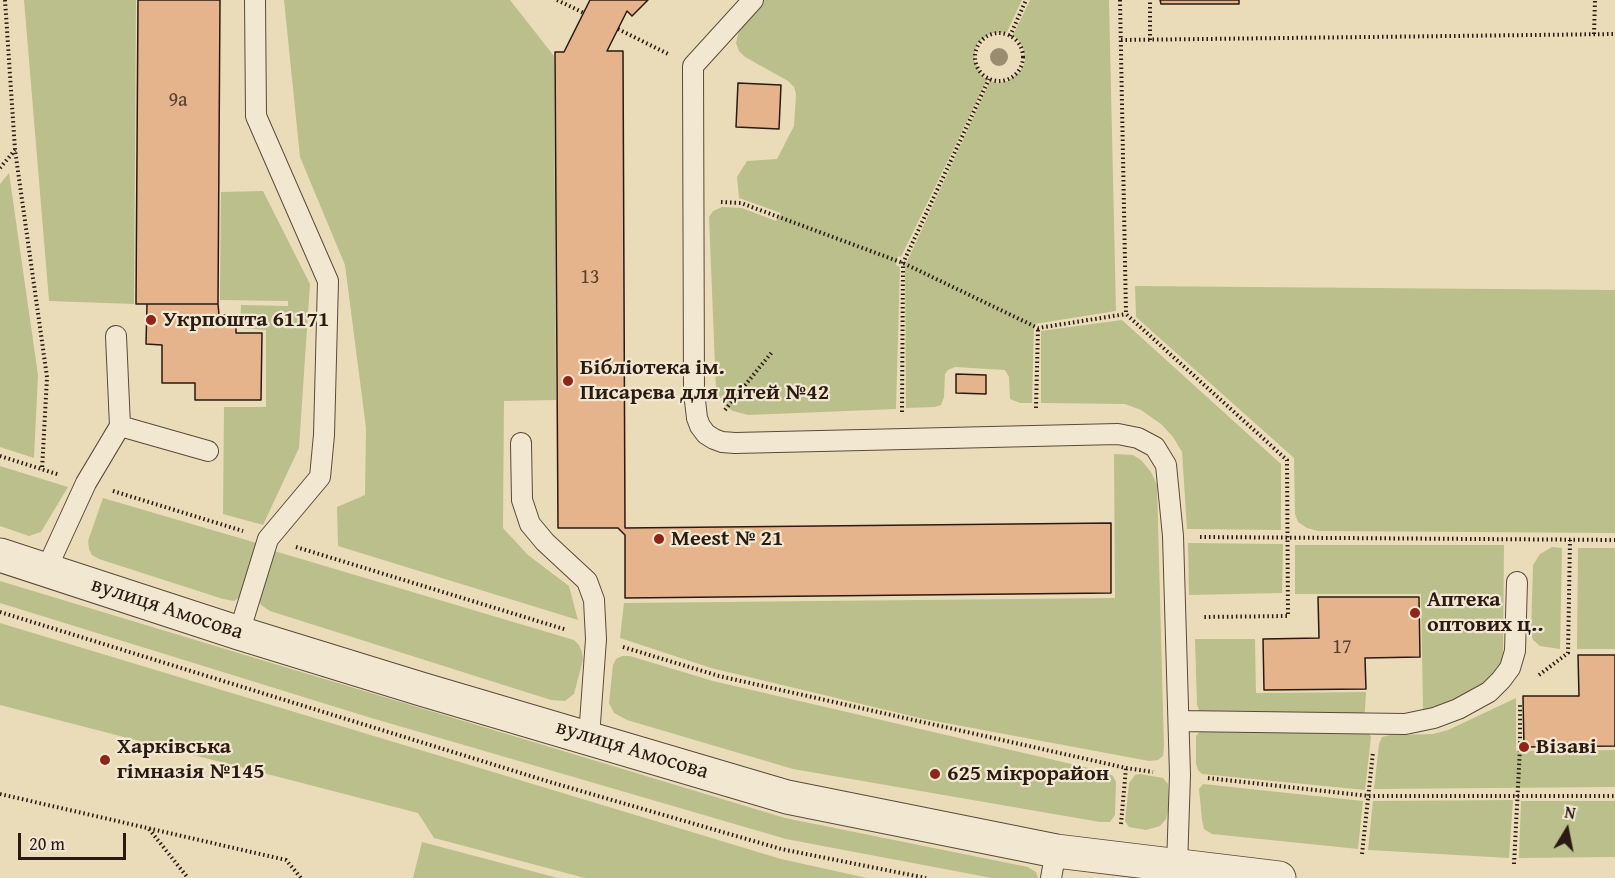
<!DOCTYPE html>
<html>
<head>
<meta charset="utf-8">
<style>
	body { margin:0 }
	#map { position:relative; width:1615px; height:878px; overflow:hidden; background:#ebdcb9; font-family:"Gentium Book Plus",serif }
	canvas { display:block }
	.north { position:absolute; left:1537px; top:800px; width:60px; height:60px; -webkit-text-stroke:4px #f2e8d2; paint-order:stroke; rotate:10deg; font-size:16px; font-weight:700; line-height:24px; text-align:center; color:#2a1a11 }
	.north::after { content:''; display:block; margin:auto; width:21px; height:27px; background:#2a1a11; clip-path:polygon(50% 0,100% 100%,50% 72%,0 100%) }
	.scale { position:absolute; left:18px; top:833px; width:108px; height:27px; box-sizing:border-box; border:3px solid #2a1a11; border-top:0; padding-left:8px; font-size:18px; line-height:21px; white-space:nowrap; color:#2a1a11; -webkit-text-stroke:4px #f2e8d2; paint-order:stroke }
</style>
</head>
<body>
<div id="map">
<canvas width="1615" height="878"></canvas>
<div class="north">N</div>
<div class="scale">20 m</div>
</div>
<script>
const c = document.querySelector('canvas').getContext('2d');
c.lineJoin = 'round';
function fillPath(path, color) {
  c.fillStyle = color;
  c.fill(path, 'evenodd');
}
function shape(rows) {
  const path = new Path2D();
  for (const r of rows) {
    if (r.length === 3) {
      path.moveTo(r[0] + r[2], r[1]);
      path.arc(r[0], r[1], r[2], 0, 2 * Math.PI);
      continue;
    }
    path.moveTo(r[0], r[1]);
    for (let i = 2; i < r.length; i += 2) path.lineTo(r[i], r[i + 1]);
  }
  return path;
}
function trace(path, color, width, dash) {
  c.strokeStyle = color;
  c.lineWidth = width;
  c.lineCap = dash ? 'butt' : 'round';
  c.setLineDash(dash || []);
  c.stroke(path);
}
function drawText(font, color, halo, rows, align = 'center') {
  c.font = font + ' "Gentium Book Plus",serif';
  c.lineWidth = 4.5;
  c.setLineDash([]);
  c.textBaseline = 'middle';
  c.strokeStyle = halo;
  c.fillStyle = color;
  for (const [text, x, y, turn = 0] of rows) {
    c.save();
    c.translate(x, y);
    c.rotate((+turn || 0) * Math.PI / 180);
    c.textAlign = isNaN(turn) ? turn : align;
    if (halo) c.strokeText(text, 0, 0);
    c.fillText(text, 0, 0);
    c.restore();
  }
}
fillPath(shape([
	[24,0,136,0,134,304,49,301],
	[284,0,510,0,554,56,556,400,504,401,503,528,528,555,569,586,578,620,338,546,337,507,365,495,366,428,345,265,300,157],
	[764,0,1022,0,1007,32,991,33,978,42,975,50,974,60,981,75,987,80,901,257,898,256,896,265,900,267,896,409,748,415,733,411,725,406,716,390,709,217,713,211,722,207,742,208,776,221,781,213,739,198,737,177,747,161,777,159,794,126,796,94,794,87,788,81,745,57,739,51,736,43,740,26],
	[1030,0,1109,0,1116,311,1034,324,1032,403,1020,403,1010,399,1009,377,1005,370,955,367,948,370,945,374,944,397,941,405,935,407,906,408,905,266,990,81,999,83,1008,81,1020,72,1025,62,1024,51,1020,42,1013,35],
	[9,173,38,375,34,458,0,447,0,184],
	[263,191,310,284,299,448,263,525,223,514,224,407,266,407,266,330,240,328,241,305,288,306,288,301,220,300,221,192],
	[1135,286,1615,290,1615,533,1318,531,1307,528,1298,522,1295,514,1294,458,1136,317],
	[1122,320,1281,464,1281,530,1187,529,1182,452,1173,437,1161,424,1141,410,1125,404,1041,403,1041,331],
	[1114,454,1133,455,1141,460,1151,472,1157,485,1164,747,1163,756,1158,760,1149,761,924,719,711,668,620,638,624,603,1115,598],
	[0,466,68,487,41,532,29,536,0,526],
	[103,498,260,544,240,597,234,601,223,599,99,559,92,555,89,549,88,541],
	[1188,543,1283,544,1282,593,1189,595],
	[1295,545,1504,545,1503,654,1499,668,1485,687,1441,707,1423,710,1421,594,1295,594],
	[1552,547,1562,548,1560,649,1540,646,1533,640,1531,633,1533,565,1540,554],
	[1578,548,1615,548,1615,649,1577,649],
	[271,550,574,640,579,645,582,652,583,660,574,694,565,701,551,700,270,611,261,605,258,599],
	[0,581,785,818,1028,867,1036,872,1038,878,992,878,786,839,368,717,0,603],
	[0,623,781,859,867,878,585,878,434,838,418,813,0,705],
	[1195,639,1255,639,1256,693,1366,692,1365,711,1362,715,1200,713,1197,705],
	[622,656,630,656,713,681,1106,772,1113,776,1116,782,1115,815,1110,822,1100,822,793,769,627,720,614,713,609,703,613,665,616,659],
	[1516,698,1516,751,1615,750,1615,787,1374,789,1379,744,1382,737,1390,735,1433,734,1448,730],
	[1202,729,1368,731,1371,737,1365,790,1202,774,1198,770,1196,764,1196,736],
	[1140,774,1163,778,1168,784,1169,807,1166,819,1160,826,1146,830,1129,827,1125,821,1129,783,1135,775],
	[1203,784,1363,801,1358,849,1212,834,1204,829,1202,820,1199,789],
	[1513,800,1509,858,1368,850,1373,801],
	[1521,801,1615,801,1615,857,1519,858],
	[422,842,558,878,413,878]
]), '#bbbf8c');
const building = shape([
	[138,0,220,0,218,304,136,304,138,0],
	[590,0,648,0,632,16,627,11,607,51,623,51,625,528,1111,523,1111,593,625,598,625,535,618,528,558,528,555,52,564,52,590,0],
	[1160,0,1239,0,1239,4,1161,4,1160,0],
	[738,83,781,85,779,129,736,127,738,83],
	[147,304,218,304,219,315,236,315,236,333,262,333,261,400,195,400,195,383,162,383,162,345,146,344,147,304],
	[956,374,986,375,986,394,956,393,956,374],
	[1318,597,1419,597,1420,657,1365,658,1366,689,1264,690,1263,639,1319,638,1318,597],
	[1578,655,1615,655,1615,746,1524,747,1523,696,1579,696,1578,655]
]);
fillPath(building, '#e5b48d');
trace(building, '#2a1a11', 1.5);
const service = shape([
	[753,0,693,66,694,392,697,418,700,426,706,434,714,439,722,442,735,443,1118,434,1138,438,1155,447,1166,465,1173,536,1180,775,1177,866],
	[120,426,208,451],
	[521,443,522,500,530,524,545,542,587,581,594,600,596,639,589,737],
	[46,570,86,483,120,426,116,336],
	[239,633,268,539,320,477,324,435,328,281,256,116,255,0],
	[1179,721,1405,724,1434,718,1458,709,1489,692,1501,680,1510,668,1515,651,1517,582],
	[1051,878,1056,851]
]);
const tertiary = shape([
	[0,555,239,633,421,689,787,797,1056,851,1279,878]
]);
trace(service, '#5a4a3b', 22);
trace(tertiary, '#5a4a3b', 35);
trace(shape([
	[5,0,15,150,47,377,42,470],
	[557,0,584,13],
	[1120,0,1126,314,1287,460,1288,616,1202,617],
	[618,29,668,54],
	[999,57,24],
	[1594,34,1595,0],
	[1010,36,1026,0],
	[1121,40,1615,34],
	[1150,40,1150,0],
	[0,168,15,150],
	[721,202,741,203,903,263,1038,328,1126,314],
	[1036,408,1038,328],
	[725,410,772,352],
	[902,412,903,263,989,79],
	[0,456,60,475],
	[113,491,243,531],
	[1200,537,1615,540],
	[296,547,567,630],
	[0,612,550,782,781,849,926,878],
	[623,647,719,676,1126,768,1153,772],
	[1539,675,1568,653,1570,540],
	[1208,778,1368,796,1615,796],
	[0,794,286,860,301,878],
	[1121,824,1126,768],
	[149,829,188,878],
	[1362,854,1373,752],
	[1514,864,1520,748,1520,703]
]), '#2a1a11', 4, [1.5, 3]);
trace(service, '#f2e8d2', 20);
trace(tertiary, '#f2e8d2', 33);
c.fillStyle = '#998d71';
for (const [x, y] of [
	[999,57]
]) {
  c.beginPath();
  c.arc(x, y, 9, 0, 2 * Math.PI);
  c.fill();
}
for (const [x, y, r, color] of [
	[151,320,6,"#8f2418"],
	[568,381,6,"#8f2418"],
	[659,539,6,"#8f2418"],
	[1415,613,6,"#8f2418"],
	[1524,747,6,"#8f2418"],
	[105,760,6,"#8f2418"],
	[935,774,6,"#8f2418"]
]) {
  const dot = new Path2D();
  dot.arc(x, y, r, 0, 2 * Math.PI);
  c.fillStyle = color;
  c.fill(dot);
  trace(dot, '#f2e8d2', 2);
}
drawText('20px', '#594030', null, [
	["9а",178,101],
	["13",590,278],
	["17",1342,648]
]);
drawText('bold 22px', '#2a1a11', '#f2e8d2', [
	["Укрпошта 61171",163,320],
	["Бібліотека ім.",580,368],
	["Писарєва для дітей №42",580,393],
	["Meest № 21",671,539],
	["Аптека",1427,600],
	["оптових ц‥",1427,625],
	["Харківська",117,747],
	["гімназія №145",117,772],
	["Візаві",1536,747],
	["625 мікрорайон",947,774]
], 'left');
drawText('22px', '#2a1a11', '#f2e8d2', [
	["вулиця Амосова",167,609,18],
	["вулиця Амосова",632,750,17]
]);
</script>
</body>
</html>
